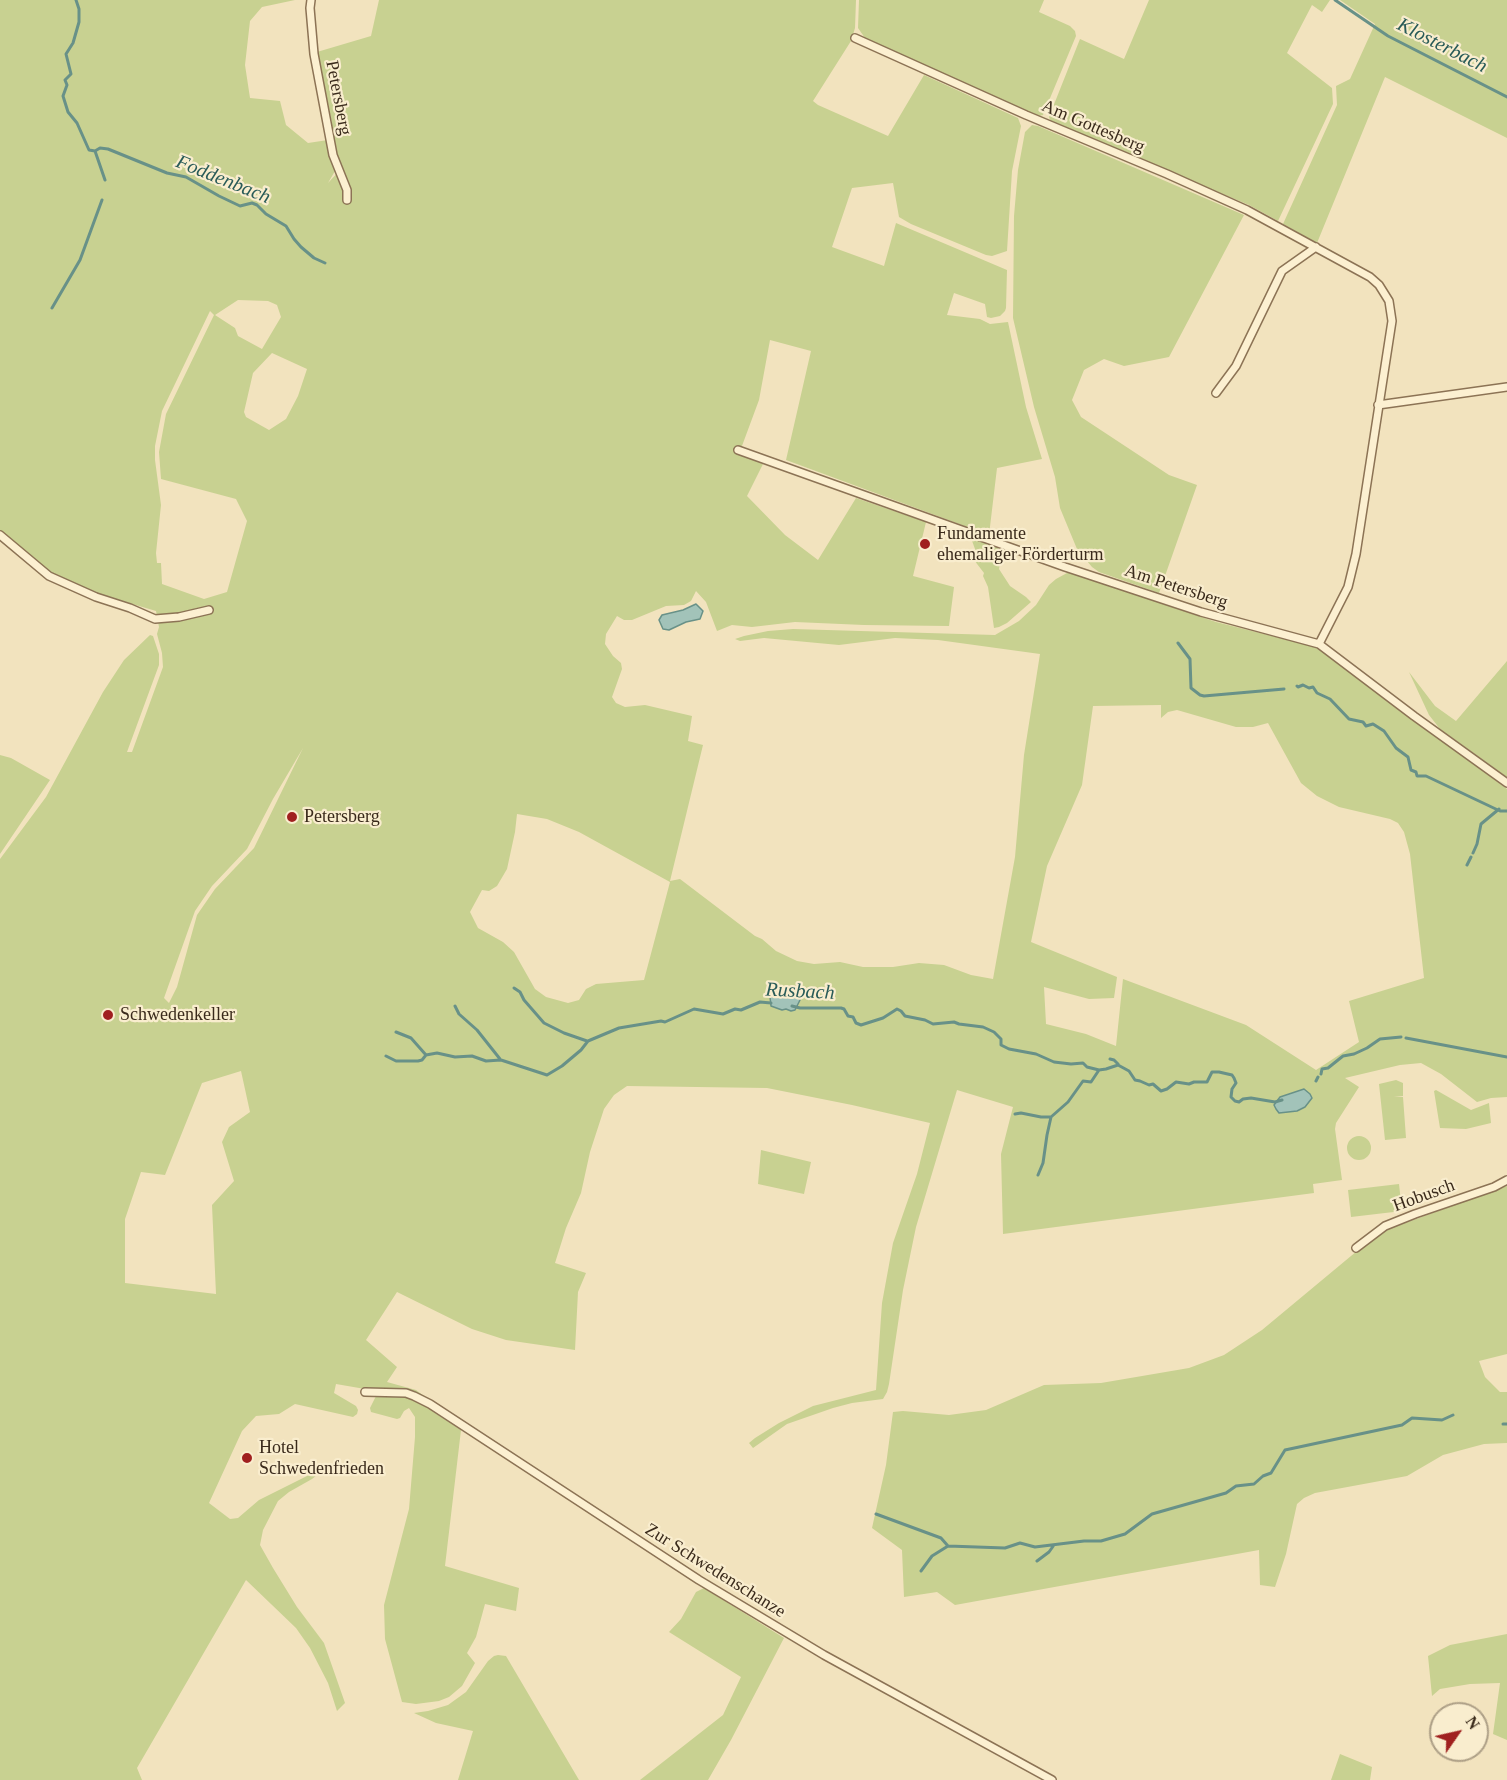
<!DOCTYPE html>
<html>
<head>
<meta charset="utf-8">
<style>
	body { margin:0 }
	#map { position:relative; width:1507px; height:1780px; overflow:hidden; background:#f2e3be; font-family:Georgia,serif }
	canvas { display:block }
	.north { position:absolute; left:1429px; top:1702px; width:60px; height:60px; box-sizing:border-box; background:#f9edce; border:2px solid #ad9f86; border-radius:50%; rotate:56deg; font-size:16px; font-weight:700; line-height:24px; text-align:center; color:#3a2a1b }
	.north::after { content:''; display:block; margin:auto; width:21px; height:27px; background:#a0201f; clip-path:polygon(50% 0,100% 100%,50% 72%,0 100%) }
</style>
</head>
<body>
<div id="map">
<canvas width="1507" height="1780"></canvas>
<div class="north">N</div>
</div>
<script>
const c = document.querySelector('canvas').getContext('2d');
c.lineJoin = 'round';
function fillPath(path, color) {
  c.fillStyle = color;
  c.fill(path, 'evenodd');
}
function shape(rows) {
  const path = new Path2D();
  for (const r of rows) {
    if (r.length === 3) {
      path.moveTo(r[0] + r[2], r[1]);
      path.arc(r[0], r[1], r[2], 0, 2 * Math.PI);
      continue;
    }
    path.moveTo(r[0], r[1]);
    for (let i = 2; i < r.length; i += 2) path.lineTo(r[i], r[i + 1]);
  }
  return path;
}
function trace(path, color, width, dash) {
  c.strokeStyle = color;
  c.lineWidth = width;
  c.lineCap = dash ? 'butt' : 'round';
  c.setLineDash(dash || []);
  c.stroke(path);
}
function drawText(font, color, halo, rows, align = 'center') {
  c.font = font + ' Georgia,serif';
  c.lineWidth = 4.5;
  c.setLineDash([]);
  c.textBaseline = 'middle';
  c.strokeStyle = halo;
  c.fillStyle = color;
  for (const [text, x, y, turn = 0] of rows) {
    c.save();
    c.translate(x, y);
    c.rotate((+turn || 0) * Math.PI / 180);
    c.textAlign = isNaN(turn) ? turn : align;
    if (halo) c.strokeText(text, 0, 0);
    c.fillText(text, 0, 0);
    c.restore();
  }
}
fillPath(shape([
	[0,0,295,0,262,7,250,21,245,65,250,98,280,101,286,125,308,143,328,140,330,156,335,171,328,183,341,169,335,149,331,118,317,52,371,36,379,0,856,0,855,28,851,41,813,101,818,105,888,136,924,75,1018,118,1021,126,1012,171,1007,251,992,256,986,255,911,224,899,217,893,183,852,188,832,247,884,266,896,223,1007,270,1006,308,1005,311,1000,316,991,318,987,317,985,304,954,293,947,315,980,319,990,324,1008,322,1026,407,1042,459,997,468,989,535,786,460,811,351,770,340,759,400,739,454,763,464,747,496,785,535,818,560,856,498,926,522,913,576,954,587,949,626,864,625,795,622,752,627,732,625,717,631,706,602,696,591,691,601,684,605,666,606,632,620,624,620,617,616,606,634,605,644,613,656,621,663,622,669,612,697,616,703,625,707,645,705,692,716,688,741,703,745,670,881,680,879,755,936,762,939,776,951,797,961,814,964,840,962,863,967,893,967,919,963,944,965,971,975,993,979,1015,857,1024,755,1040,654,938,640,895,638,839,645,764,638,740,641,735,639,744,636,768,631,793,629,995,635,1019,621,1036,605,1049,585,1056,579,1067,573,1072,573,1216,622,1312,646,1323,651,1507,789,1507,1097,1491,1098,1477,1102,1441,1074,1421,1063,1400,1065,1345,1078,1359,1087,1336,1123,1335,1129,1342,1180,1313,1184,1314,1193,1003,1234,1001,1154,1013,1107,957,1090,916,1227,903,1290,889,1384,887,1392,883,1399,852,1403,833,1408,787,1424,753,1448,749,1443,755,1438,779,1423,813,1406,876,1390,882,1303,893,1243,917,1174,930,1123,852,1105,767,1088,627,1086,614,1095,604,1109,590,1152,581,1193,566,1228,555,1263,586,1273,578,1292,575,1350,506,1340,472,1329,397,1292,366,1340,397,1367,387,1382,416,1390,436,1405,432,1411,461,1430,445,1566,519,1588,516,1611,485,1604,476,1637,467,1653,475,1663,462,1686,449,1697,439,1701,416,1704,402,1702,385,1639,384,1605,409,1509,415,1437,415,1417,409,1408,404,1411,400,1418,397,1419,371,1412,370,1408,376,1396,375,1389,365,1389,336,1384,334,1393,356,1406,358,1410,357,1414,353,1417,295,1404,279,1414,256,1416,242,1431,209,1503,230,1519,238,1518,259,1500,331,1464,312,1479,289,1492,278,1501,263,1530,260,1545,273,1568,297,1607,324,1643,345,1703,337,1711,328,1683,310,1648,296,1628,246,1580,137,1768,142,1780,0,1780,0,859,46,797,103,692,124,660,150,635,153,636,159,654,159,665,127,752,132,752,163,667,162,653,157,634,159,627,156,611,92,592,49,573,0,531],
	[238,300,268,301,277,305,281,317,262,349,238,336,235,328,215,315],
	[210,311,214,315,166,414,159,452,161,479,236,499,247,521,227,592,204,599,162,584,161,563,157,563,156,553,161,505,155,460,155,446,162,411],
	[272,353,307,369,298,396,286,419,269,430,246,417,244,412,253,373],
	[1161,705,1161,718,1168,712,1177,710,1236,727,1253,727,1268,723,1301,783,1317,796,1339,807,1390,819,1398,823,1404,832,1410,854,1424,978,1349,1001,1359,1042,1316,1070,1246,1025,1123,979,1116,1046,1086,1034,1046,1024,1044,987,1089,999,1114,998,1117,977,1031,942,1047,866,1082,785,1093,706],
	[303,748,254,848,215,889,197,915,177,987,169,1003,164,998,195,911,212,886,247,849,273,799],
	[517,814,547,819,579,832,670,882,644,980,596,984,586,989,579,1000,568,1003,546,997,535,989,514,952,503,942,478,928,470,912,482,890,489,891,497,886,507,869,515,832],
	[241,1071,250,1112,229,1127,222,1142,234,1181,212,1205,216,1294,125,1283,125,1219,141,1172,165,1175,202,1083],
	[859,0,1044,0,1039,12,1070,26,1075,31,1076,36,1043,115,1039,116,865,38,858,28],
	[1149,0,1330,0,1322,12,1312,5,1287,53,1332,88,1333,104,1278,221,1249,205,1051,122,1049,117,1080,39,1124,59],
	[1340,0,1507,0,1507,138,1385,77,1317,243,1283,224,1337,105,1336,86,1350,79,1375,24],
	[1032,125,1038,126,1244,215,1169,357,1124,366,1104,359,1084,370,1072,400,1081,417,1169,475,1197,485,1159,593,1099,572,1092,567,1077,549,1060,508,1055,477,1034,407,1013,318,1014,216,1018,170,1025,132],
	[971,538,1003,550,999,569,1010,586,1026,597,1031,602,1007,623,999,627,994,628,988,587,983,576,984,573,974,560,975,549],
	[1507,661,1507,777,1440,729,1429,715,1409,672,1435,706,1456,721],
	[0,755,11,758,50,780,0,854],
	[1396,1080,1403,1083,1403,1096,1394,1097,1403,1097,1406,1138,1385,1140,1379,1084],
	[1436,1090,1471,1110,1489,1103,1491,1123,1466,1129,1440,1128,1434,1091],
	[1359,1148,12],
	[761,1150,811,1162,804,1194,758,1184],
	[1399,1184,1402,1211,1351,1217,1348,1190],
	[1507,1186,1507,1354,1479,1361,1485,1377,1500,1392,1507,1392,1507,1443,1484,1444,1443,1455,1407,1476,1315,1493,1304,1498,1297,1504,1286,1554,1275,1587,1260,1585,1259,1550,955,1605,937,1592,904,1597,902,1550,872,1528,886,1465,893,1412,903,1411,949,1415,986,1410,1044,1385,1101,1383,1189,1368,1224,1355,1262,1330,1363,1246,1386,1230],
	[704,1588,784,1638,731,1740,708,1780,640,1780,723,1715,741,1677,669,1632,681,1619,696,1592],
	[1507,1634,1507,1740,1493,1734,1500,1683,1470,1684,1440,1689,1432,1696,1428,1656,1450,1645],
	[498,1655,506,1656,579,1780,458,1780,473,1731,436,1723,414,1713,428,1711,448,1705,466,1692,488,1661,494,1656],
	[1340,1754,1372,1767,1370,1780,1331,1780]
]), '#c8d191');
const water = shape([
	[696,604,703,611,700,619,686,622,669,630,663,629,659,620,662,615,683,610,696,604],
	[774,994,797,996,800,1000,795,1010,791,1011,786,1009,782,1010,771,1006,770,997,774,994],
	[1304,1089,1310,1094,1312,1098,1305,1107,1297,1111,1279,1113,1276,1109,1274,1105,1280,1097,1304,1089]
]);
fillPath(water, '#a2c3b9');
trace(water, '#689188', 1.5);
trace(shape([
	[76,0,79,9,79,22,73,43,66,54,71,74,65,80,67,85,63,96,68,112,77,123,89,150,95,151,100,148,108,149,167,173,186,177,219,196,240,206,252,203,257,205,266,214,286,226,294,239,301,247,314,258,325,263],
	[1335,0,1388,36,1507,97],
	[95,151,105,180],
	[52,308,80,260,102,200],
	[1178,643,1190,659,1191,688,1200,695,1204,696,1284,689],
	[1297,686,1298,687,1303,685,1309,688,1313,687,1317,693,1330,699,1349,719,1363,722,1366,726,1373,724,1384,731,1396,748,1408,757,1411,770,1416,772,1417,776,1426,776,1500,811,1507,811],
	[1473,853,1477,844,1481,824,1499,809],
	[1467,865,1471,857],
	[514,988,520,992,524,1000,544,1023,564,1033,587,1041],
	[455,1006,459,1014,477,1030,500,1059],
	[792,1006,800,1008,841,1008,844,1009,848,1016,853,1017,856,1023,861,1025,883,1018,897,1009,901,1011,905,1016,925,1020,933,1024,954,1022,959,1024,983,1027,994,1032,1001,1039,1001,1045,1009,1049,1036,1054,1054,1062,1071,1064,1083,1063,1087,1067,1099,1070,1106,1069,1118,1065,1129,1071,1135,1080,1140,1081,1149,1085,1153,1084,1161,1091,1167,1089,1176,1082,1189,1084,1194,1082,1207,1082,1212,1072,1219,1072,1232,1075,1234,1078,1236,1083,1232,1089,1231,1097,1235,1101,1239,1102,1243,1099,1251,1098,1275,1102,1282,1100],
	[396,1032,411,1038,426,1055],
	[1406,1038,1507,1057],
	[386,1056,396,1061,418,1061,422,1060,426,1055,437,1053,455,1057,472,1056,486,1061,501,1060,547,1075,562,1066,581,1050,588,1041,619,1028,661,1021,665,1022,694,1009,723,1014,735,1009,741,1010,760,1002,771,1003],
	[1110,1059,1114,1060,1118,1064],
	[1321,1074,1322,1069,1328,1068,1343,1056,1354,1054,1367,1048,1380,1039,1401,1037],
	[1316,1081,1318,1077],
	[1015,1114,1021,1113,1041,1117,1051,1117],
	[1038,1175,1043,1163,1047,1135,1051,1117,1068,1102,1083,1081,1091,1082,1099,1070],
	[1503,1424,1507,1424],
	[876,1514,941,1538,948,1546,1005,1548,1020,1543,1035,1547,1084,1541,1101,1541,1125,1534,1152,1514,1226,1493,1236,1486,1254,1484,1263,1476,1271,1473,1285,1450,1402,1425,1412,1418,1442,1420,1453,1415],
	[1037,1561,1049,1552,1054,1545],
	[921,1571,932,1556,948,1546]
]), '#689188', 3);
const street = shape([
	[311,0,310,8,314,54,333,155,347,190,347,200],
	[855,38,1026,115,1167,174,1247,210,1370,277,1379,285,1389,301,1392,321,1356,554,1348,587,1319,644],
	[1216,393,1236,366,1282,271,1316,247],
	[1378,405,1507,387],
	[738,450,1065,567,1201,612,1319,644,1414,716,1507,783],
	[0,535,49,576,96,597,130,608,155,619,179,617,209,610],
	[1356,1248,1385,1226,1415,1214,1494,1187,1507,1180],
	[365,1392,406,1393,414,1396,430,1404,699,1580,824,1655,1052,1780]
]);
trace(street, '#8c7355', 10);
trace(street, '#fcf0d1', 7);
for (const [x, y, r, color] of [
	[925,544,6,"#a0201f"],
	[292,817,6,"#a0201f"],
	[108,1015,6,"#a0201f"],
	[247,1458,6,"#a0201f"]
]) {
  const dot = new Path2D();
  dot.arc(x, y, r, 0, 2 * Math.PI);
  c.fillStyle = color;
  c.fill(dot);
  trace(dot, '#f9edce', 2);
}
drawText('18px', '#3a2a1b', '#f9edce', [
	["Petersberg",338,98,79],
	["Am Gottesberg",1093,127,23],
	["Am Petersberg",1176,587,18],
	["Hobusch",1424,1196,-20],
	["Zur Schwedenschanze",715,1571,32]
]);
drawText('18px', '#3a2a1b', '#f9edce', [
	["Fundamente",937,534],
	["ehemaliger Förderturm",937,555],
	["Petersberg",304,817],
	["Schwedenkeller",120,1015],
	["Hotel",259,1448],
	["Schwedenfrieden",259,1469]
], 'left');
drawText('italic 20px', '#295b58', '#f9edce', [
	["Klosterbach",1442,46,27],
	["Foddenbach",223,180,22],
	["Rusbach",800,992,3]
]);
</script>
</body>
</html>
